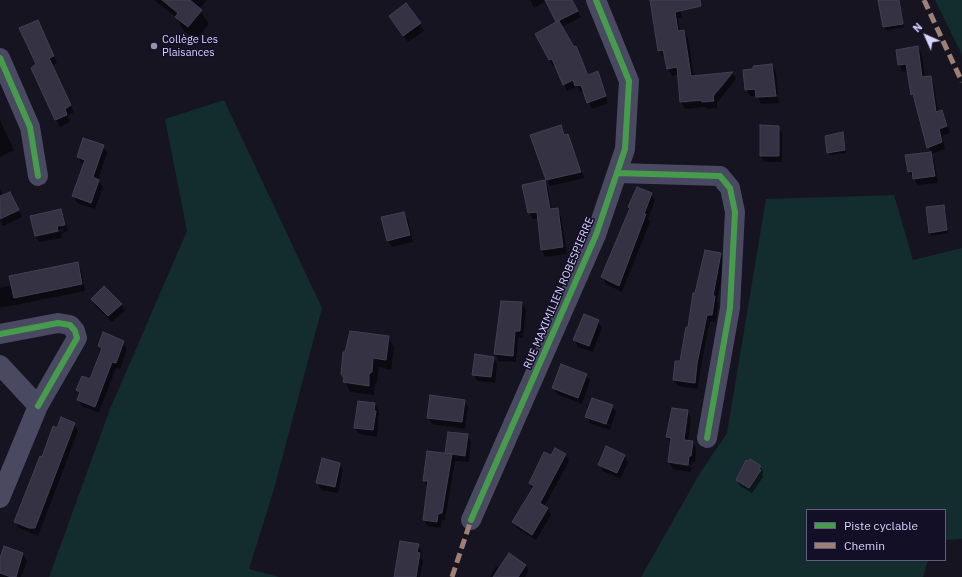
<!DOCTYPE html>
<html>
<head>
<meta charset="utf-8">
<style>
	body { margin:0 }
	#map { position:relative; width:962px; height:577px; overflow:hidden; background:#161421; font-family:"IBM Plex Sans",sans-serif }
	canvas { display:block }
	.legend { position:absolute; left:806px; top:509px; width:140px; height:52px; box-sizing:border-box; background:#130f26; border:1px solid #625e7d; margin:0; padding:5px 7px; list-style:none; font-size:12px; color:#d9d4ff }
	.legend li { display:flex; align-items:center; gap:8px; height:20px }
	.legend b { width:20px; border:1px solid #625e7d }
	.north { position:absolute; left:906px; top:16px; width:40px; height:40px; -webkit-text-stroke:3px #130f26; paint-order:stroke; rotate:315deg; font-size:11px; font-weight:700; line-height:16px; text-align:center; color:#d9d4ff }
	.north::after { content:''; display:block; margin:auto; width:14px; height:18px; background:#d9d4ff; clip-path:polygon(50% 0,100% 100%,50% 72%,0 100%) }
</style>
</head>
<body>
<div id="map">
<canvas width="962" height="577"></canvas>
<ul class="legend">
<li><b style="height:5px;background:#469c4c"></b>Piste cyclable</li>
<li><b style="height:5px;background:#9e8076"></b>Chemin</li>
</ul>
<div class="north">N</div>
</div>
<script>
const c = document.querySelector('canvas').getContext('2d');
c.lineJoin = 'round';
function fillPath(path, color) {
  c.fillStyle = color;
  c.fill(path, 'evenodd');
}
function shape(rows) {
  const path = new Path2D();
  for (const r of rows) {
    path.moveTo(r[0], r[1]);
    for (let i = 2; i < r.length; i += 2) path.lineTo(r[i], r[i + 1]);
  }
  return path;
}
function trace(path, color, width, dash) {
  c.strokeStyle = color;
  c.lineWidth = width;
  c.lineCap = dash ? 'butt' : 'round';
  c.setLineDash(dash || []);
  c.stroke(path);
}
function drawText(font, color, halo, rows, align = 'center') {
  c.font = font + ' "IBM Plex Sans",sans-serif';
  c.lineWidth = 3;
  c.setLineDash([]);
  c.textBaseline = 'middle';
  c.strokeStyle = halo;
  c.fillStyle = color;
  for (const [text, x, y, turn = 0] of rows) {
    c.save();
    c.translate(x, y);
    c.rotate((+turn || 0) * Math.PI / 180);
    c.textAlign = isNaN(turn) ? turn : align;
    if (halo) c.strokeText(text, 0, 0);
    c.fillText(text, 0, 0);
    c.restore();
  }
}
fillPath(shape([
	[935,0,962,0,962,55],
	[224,100,322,308,274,489,249,569,279,577,49,577,110,409,187,231,165,119],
	[894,195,913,260,962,248,962,539,945,540,945,510,807,510,807,560,928,560,923,577,641,577,700,473,727,433,766,199]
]), '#132c2d');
fillPath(shape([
	[154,0,207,0,199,9,209,24,196,40,183,30,177,18],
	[530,0,571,0,581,17,562,27,574,49,576,48,580,54,589,76,597,73,601,79,608,103,592,109,584,91,580,92,577,87,567,91,555,65,553,66,549,59,557,23,546,1,534,8],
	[651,0,678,0,682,18,678,18,680,31,684,31,688,38,694,76,733,73,736,79,717,103,717,108,707,109,706,107,685,109,681,102,679,74,672,76,668,69,665,57,663,57,659,50],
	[726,80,728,80,711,100,709,99],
	[706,99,707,101,683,103,683,101],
	[885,0,899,0,904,27,886,30,884,27,880,1],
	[394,23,420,24,424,31,408,42],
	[41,28,57,63,52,65,74,112,68,116,70,122,60,127,32,68,37,65],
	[918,48,922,54,925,78,930,77,934,84,938,112,942,111,945,118,950,133,942,136,945,149,931,154,934,160,938,183,918,185,909,172,906,156,932,153,928,147,915,100,912,94,908,71,903,72,899,65],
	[772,65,776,72,778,95,758,96,758,98,778,97,779,103,761,104,757,96,750,96,746,89],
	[0,120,14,150,0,157],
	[560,126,565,136,568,135,571,142,584,178,550,186,547,179],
	[778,127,782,133,782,162,765,162,761,156],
	[842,133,844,136,846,153,830,155,828,152],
	[103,146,107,153,98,180,103,187,95,209,77,203,73,196,84,164,82,164,78,157],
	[544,181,548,188,552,210,557,209,561,216,567,254,545,257,542,250,538,219,533,219,529,213],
	[0,189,3,196,14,200,22,217,3,226,0,220],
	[651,194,655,201,648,219,650,222,622,292,606,284,602,277],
	[943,206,945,209,948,233,931,236,930,232],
	[60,210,64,217,68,231,61,233,62,238,39,242,36,236,31,217],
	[63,229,64,231,36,237,36,235],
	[404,213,408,220,413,242,392,247,388,241],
	[721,254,725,261,717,301,718,304,716,322,710,321,700,371,698,389,678,386,674,380,680,362,689,328],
	[77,263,81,270,85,291,0,308,0,288,12,285],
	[92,299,121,304,125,311,112,322,96,306],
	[522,303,526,310,523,338,518,337,516,362,499,361,495,354],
	[598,321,602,328,593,352,578,347,575,340],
	[388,337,394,347,391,370,379,367,377,382,375,384,374,395,350,392,342,374],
	[123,342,127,349,120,369,116,368,99,413,82,406,78,399,80,395,77,390,91,380,102,351,99,346],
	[493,357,497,364,495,383,477,381,474,374],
	[586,375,590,381,582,404,557,394,553,387],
	[464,400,468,407,465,429,432,424,428,417],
	[375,404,379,411,377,437,359,434,355,428],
	[612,406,616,412,610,430,591,424,587,417],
	[591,418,611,425,611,426,591,420],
	[687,411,691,418,688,441,693,442,696,449,695,462,692,462,692,465,672,462,672,464,692,467,691,472,673,469,669,462,671,444,667,437],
	[74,424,78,431,38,536,19,528,15,522,42,458,57,429],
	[468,435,471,442,469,462,455,461,445,520,442,520,441,528,427,526,424,520,428,487,424,481,447,455,446,453],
	[566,455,569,461,544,507,548,509,551,515,536,540,517,528,513,522,533,489,530,483,552,457],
	[624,456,628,463,620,479,603,471,599,465],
	[339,464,343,470,338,493,321,490,318,483],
	[760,466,763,472,762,475,763,477,752,493,740,486,737,480],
	[418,545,422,552,421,557,423,561,420,577,396,577],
	[5,547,23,554,27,561,21,577,0,577,0,561],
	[509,555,526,566,529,571,525,577,490,577,496,566,500,569]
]), '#0007');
const building = shape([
	[162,0,190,0,202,10,188,27,175,17,178,13,162,0],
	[545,0,572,0,578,11,556,22,559,21,574,47,576,46,588,75,598,71,606,96,587,103,581,85,575,86,573,80,563,85,552,59,549,60,535,34,556,22,545,0],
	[650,0,700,0,701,6,675,12,678,31,684,30,691,76,733,72,713,96,714,101,702,102,701,100,680,102,677,67,667,69,663,50,658,51,650,0],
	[878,0,899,0,903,24,883,27,878,0],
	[406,3,421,23,403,36,389,16,406,3],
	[38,20,54,56,49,58,71,105,65,109,67,115,55,120,31,68,36,64,19,28,38,20],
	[918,46,922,77,931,76,936,112,942,110,947,126,939,129,942,142,927,148,913,94,911,95,906,64,898,65,896,50,918,46],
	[772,64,776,96,756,97,755,89,745,90,743,70,753,69,753,66,772,64],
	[561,125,564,135,568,134,581,172,546,180,530,135,561,125],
	[760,125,779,126,779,156,760,156,760,125],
	[843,132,845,150,827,153,825,136,843,132],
	[83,138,104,145,93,177,99,180,91,203,72,196,85,160,77,157,83,138],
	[931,152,935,176,913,179,912,171,908,172,905,155,931,152],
	[545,180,550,209,558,208,563,247,541,250,537,212,528,213,522,185,545,180],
	[637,187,652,193,644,214,646,214,619,286,601,277,630,208,628,207,637,187],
	[10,192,19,210,0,219,0,196,10,192],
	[944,205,947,230,929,233,926,207,944,205],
	[61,209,65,225,57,226,58,231,35,236,30,216,61,209],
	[404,212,410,235,387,241,381,217,404,212],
	[705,250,721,253,713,296,715,296,712,315,707,315,697,364,695,383,673,380,675,361,680,361,686,327,688,327,693,293,695,293,705,250],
	[78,262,82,284,14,298,9,276,78,262],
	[104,286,122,304,108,316,91,299,104,286],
	[501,301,522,302,520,331,515,331,513,356,494,354,501,301],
	[584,314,599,320,589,346,573,340,584,314],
	[350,331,389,336,386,360,373,358,372,372,369,374,369,386,343,382,344,378,341,374,343,352,345,352,350,331],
	[103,332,124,341,116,363,112,362,95,407,77,400,80,392,76,390,82,376,90,379,102,348,98,346,103,332],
	[475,354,494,357,491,377,472,375,475,354],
	[561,364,587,374,578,398,552,388,561,364],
	[430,395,465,400,462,422,427,418,430,395],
	[592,398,613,405,606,424,585,417,592,398],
	[358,401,375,403,374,411,376,411,373,430,354,428,358,401],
	[672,408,688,410,684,440,693,441,691,456,689,456,688,465,668,462,671,438,666,437,672,408],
	[61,417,75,423,35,528,29,528,14,522,40,456,42,457,53,426,57,428,61,417],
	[448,432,468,434,465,456,445,453,448,432],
	[606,446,625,455,617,473,598,465,606,446],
	[555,448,566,454,540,503,548,508,532,535,512,522,534,486,529,483,544,452,551,455,555,448],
	[427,451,452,454,442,513,438,514,437,522,423,520,428,481,423,481,427,451],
	[322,458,340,463,335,487,316,483,322,458],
	[750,459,761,466,759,469,761,470,749,488,736,480,746,460,748,461,750,459],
	[400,541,419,544,417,552,420,553,416,577,394,577,400,541],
	[4,546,23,553,16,577,11,577,0,573,0,558,4,546],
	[509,553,526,565,518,577,493,577,509,553]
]);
fillPath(building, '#343243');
trace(building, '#433f54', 1);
trace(shape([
	[0,58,30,127,38,176],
	[617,173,720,176,730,188,735,212,730,308,707,438],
	[0,334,58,323,70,325,75,331,77,338,38,406],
	[0,365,38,406,0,498],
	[471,520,596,235,625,149,629,81,596,0]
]), '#4a4962', 20);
trace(shape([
	[924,0,962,82],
	[452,577,471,520]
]), '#9e8076', 5, [10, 5]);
trace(shape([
	[0,58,30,127,38,176],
	[617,173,720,176,730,188,735,212,730,308,707,438],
	[0,334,58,323,70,325,75,331,77,338,38,406],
	[471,520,596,235,625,149,629,81,596,0]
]), '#469c4c', 6);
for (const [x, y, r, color] of [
	[154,46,4,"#9591b1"]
]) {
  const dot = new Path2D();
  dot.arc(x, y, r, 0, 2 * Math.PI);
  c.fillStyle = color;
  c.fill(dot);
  trace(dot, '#130f26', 1.5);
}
drawText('11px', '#d9d4ff', '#130f26', [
	["Collège Les",162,40],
	["Plaisances",162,53]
], 'left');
drawText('11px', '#d9d4ff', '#130f26', [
	["RUE MAXIMILIEN ROBESPIERRE",559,293,-67]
]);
</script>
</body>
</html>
